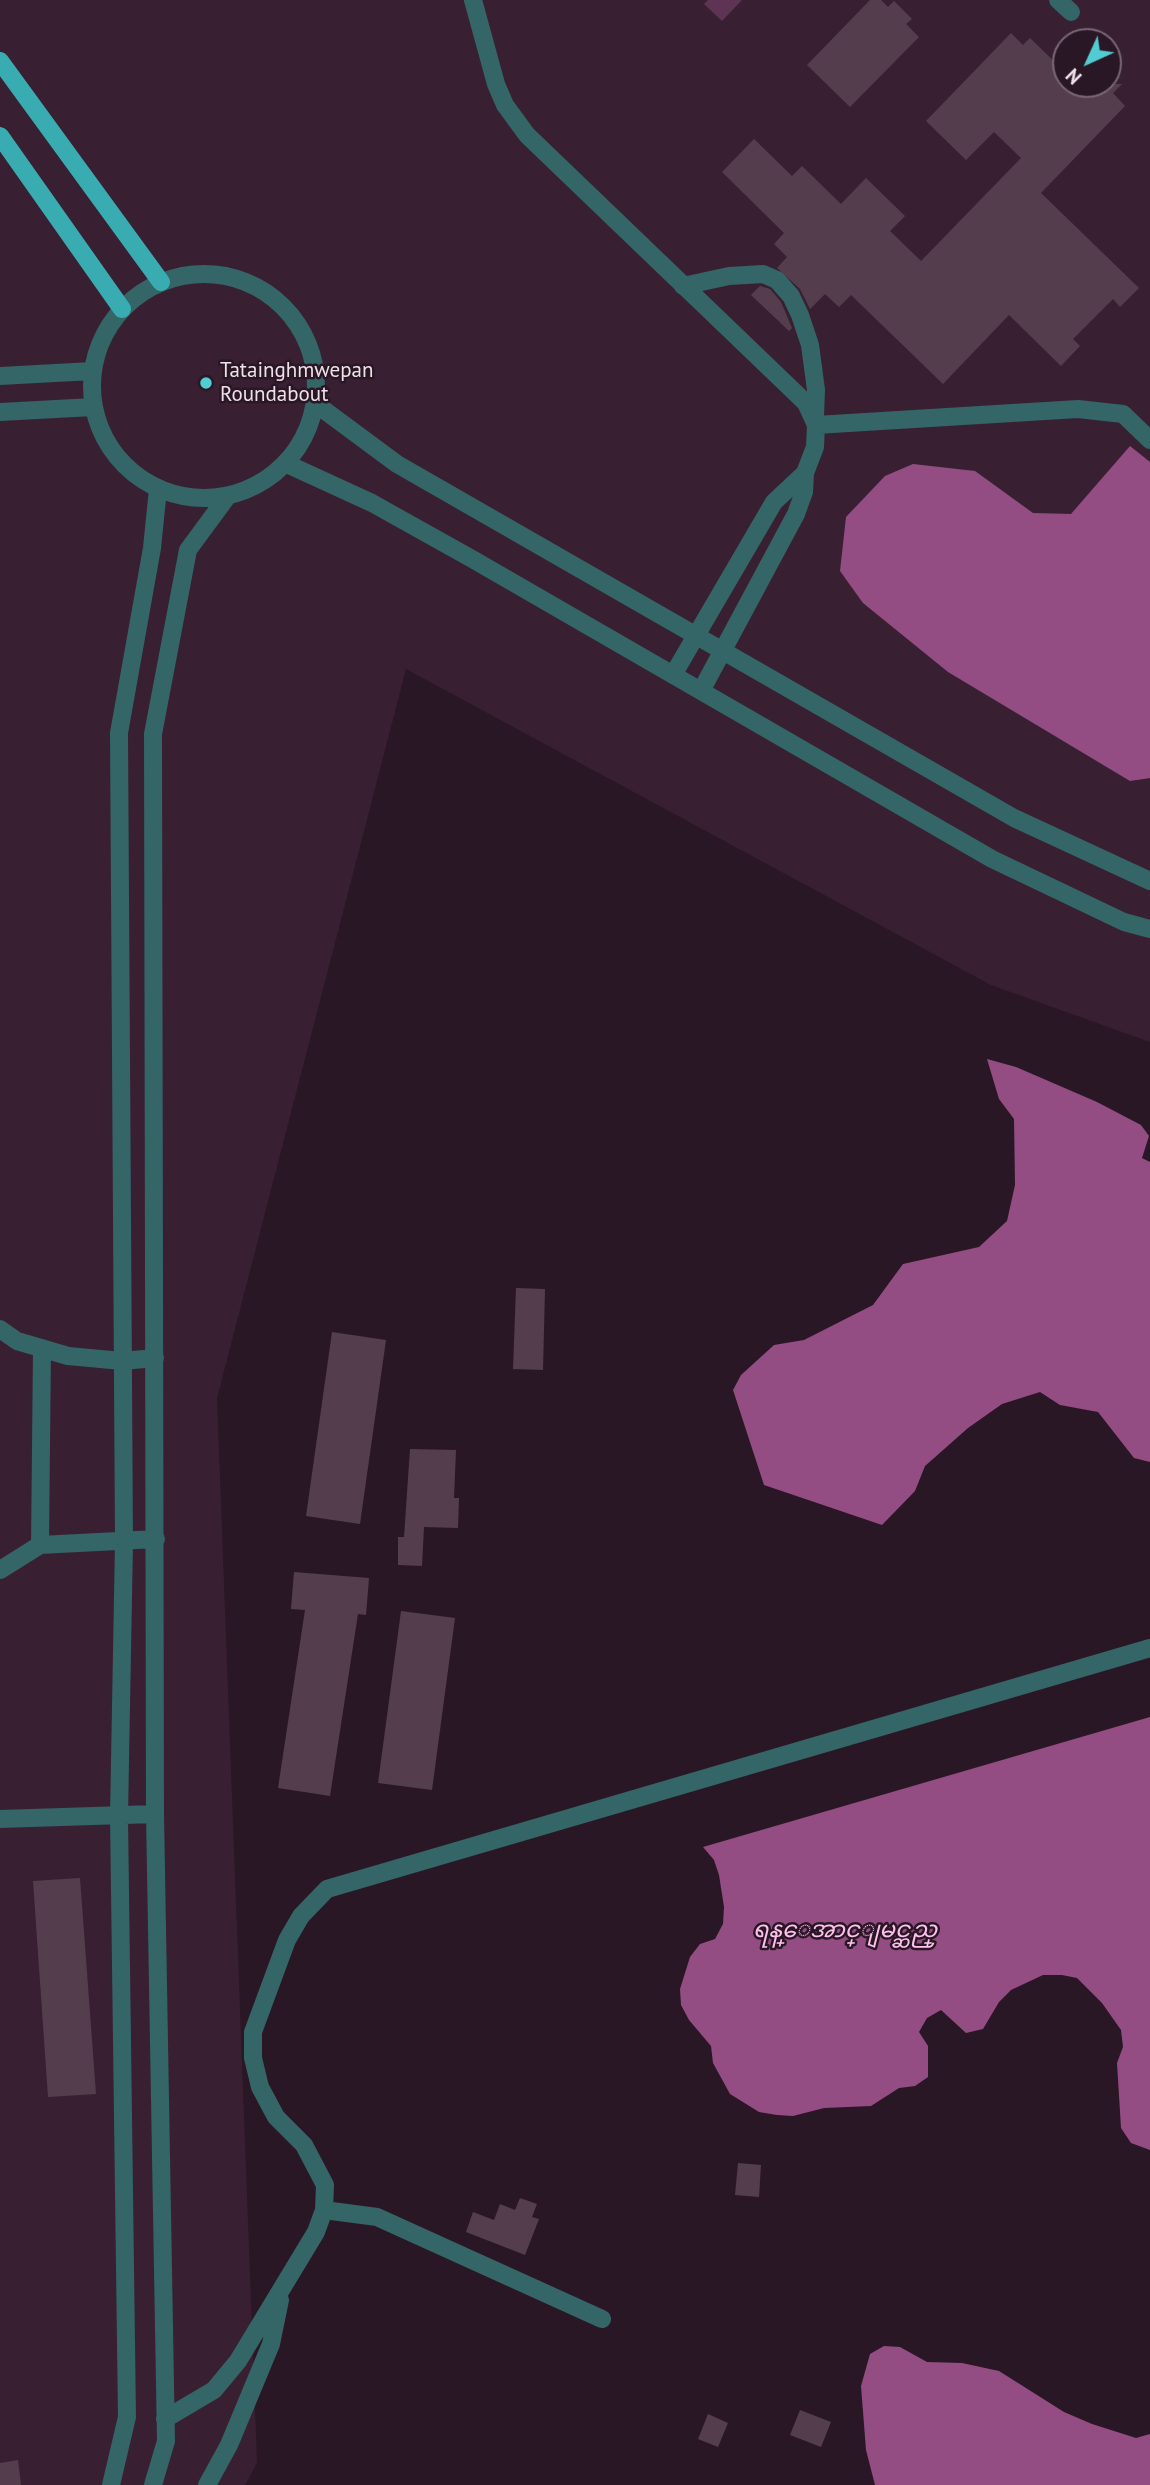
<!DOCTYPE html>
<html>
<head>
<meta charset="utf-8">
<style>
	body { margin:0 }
	#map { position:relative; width:1150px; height:2485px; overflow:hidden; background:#2a1725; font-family:"PT Sans",sans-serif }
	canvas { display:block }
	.north { position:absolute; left:1052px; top:28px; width:70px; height:70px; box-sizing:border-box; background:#2a1725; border:2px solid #786773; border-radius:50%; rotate:225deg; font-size:19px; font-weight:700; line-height:28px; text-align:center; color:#eee0e9 }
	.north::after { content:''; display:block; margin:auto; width:24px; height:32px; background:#51ccd2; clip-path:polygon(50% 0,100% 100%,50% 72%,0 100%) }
</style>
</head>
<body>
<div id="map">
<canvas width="1150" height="2485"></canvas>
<div class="north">N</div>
</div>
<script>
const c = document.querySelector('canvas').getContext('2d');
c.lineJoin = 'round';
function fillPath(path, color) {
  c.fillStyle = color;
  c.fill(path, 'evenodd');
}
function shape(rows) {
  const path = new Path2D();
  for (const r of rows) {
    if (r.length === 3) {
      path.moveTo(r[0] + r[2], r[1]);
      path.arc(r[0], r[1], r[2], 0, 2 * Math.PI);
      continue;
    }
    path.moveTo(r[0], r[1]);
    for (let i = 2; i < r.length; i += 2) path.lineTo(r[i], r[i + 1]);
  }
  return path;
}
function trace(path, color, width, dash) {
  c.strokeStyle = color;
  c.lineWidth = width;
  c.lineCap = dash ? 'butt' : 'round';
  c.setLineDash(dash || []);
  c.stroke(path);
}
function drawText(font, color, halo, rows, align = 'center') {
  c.font = font + ' "PT Sans","Noto Sans Myanmar",sans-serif';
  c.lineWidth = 5;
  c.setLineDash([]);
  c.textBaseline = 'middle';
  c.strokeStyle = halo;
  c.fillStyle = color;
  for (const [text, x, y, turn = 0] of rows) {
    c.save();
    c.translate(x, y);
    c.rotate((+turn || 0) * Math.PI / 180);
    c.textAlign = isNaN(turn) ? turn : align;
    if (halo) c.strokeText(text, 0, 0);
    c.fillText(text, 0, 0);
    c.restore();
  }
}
fillPath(shape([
	[0,0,1150,0,1150,1042,991,985,406,669,217,1398,257,2463,245,2485,0,2485],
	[1066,42,1108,42,1108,84,1066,84]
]), '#382032');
fillPath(shape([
	[708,0,742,0,722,21,704,4]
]), '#5d3453');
fillPath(shape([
	[1130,446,1150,462,1150,778,1130,781,948,672,863,603,840,571,846,517,885,476,913,464,975,471,1033,513,1071,514],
	[987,1059,1016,1067,1097,1102,1141,1125,1149,1136,1142,1158,1150,1162,1150,1462,1134,1458,1098,1412,1060,1405,1040,1392,1002,1404,968,1428,925,1466,915,1491,882,1525,764,1485,733,1390,741,1375,774,1345,804,1340,873,1305,903,1264,979,1247,1007,1221,1015,1185,1014,1119,999,1099],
	[1150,1717,1150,2150,1131,2143,1121,2128,1117,2063,1123,2047,1121,2030,1102,2003,1077,1978,1062,1975,1043,1975,1011,1990,999,2002,983,2029,966,2033,941,2010,927,2018,919,2032,928,2046,928,2077,915,2086,899,2088,871,2106,824,2108,793,2116,777,2115,759,2112,730,2094,713,2063,711,2046,689,2020,681,2005,680,1989,690,1957,700,1944,715,1939,723,1924,724,1907,719,1875,714,1860,703,1847],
	[884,2346,900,2347,927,2362,962,2363,999,2371,1064,2412,1092,2424,1136,2438,1150,2434,1150,2485,875,2485,866,2450,861,2386,870,2354]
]), '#944d83');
fillPath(shape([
	[870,0,881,0,888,7,894,1,912,19,906,24,919,37,850,107,807,65],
	[1011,33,1023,45,1030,38,1066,73,1066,84,1122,84,1113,93,1125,106,1041,193,1139,288,1120,307,1113,299,1073,339,1080,346,1061,366,1009,315,943,384,851,295,839,307,825,294,810,309,800,289,777,268,787,257,774,244,784,233,722,172,754,139,792,176,802,166,841,204,866,178,905,216,890,231,921,261,1021,158,994,132,966,160,926,121],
	[760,286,770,289,781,302,792,328,789,331,751,295],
	[516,1288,545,1289,543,1370,513,1369],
	[332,1332,386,1340,360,1524,306,1516],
	[410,1449,456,1450,454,1498,459,1498,458,1528,424,1527,422,1566,398,1565,398,1537,404,1537],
	[294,1572,369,1578,366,1615,358,1614,330,1796,278,1788,305,1610,291,1609],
	[401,1611,455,1618,432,1790,378,1783],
	[80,1878,96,2094,48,2097,33,1881],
	[738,2163,761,2165,759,2197,735,2195],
	[520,2198,537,2204,532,2217,539,2219,525,2255,466,2232,473,2212,494,2220,500,2204,515,2210],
	[800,2410,831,2422,821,2447,790,2435],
	[708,2414,728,2423,718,2447,698,2439],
	[18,2460,21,2485,0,2485,0,2463]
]), '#543e4e');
trace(shape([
	[473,0,496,84,505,105,527,135,806,403,816,425,815,447,805,473,804,492,796,514,701,691],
	[1058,0,1071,12],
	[204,386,112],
	[683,286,729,276,763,274,777,280,791,296,800,315,810,345,816,390,815,416],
	[0,376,92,371],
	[316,404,397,464,1014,818,1150,881],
	[0,412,93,407],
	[816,425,1078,409,1123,414,1150,440],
	[287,464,372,503,474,560,992,859,1124,922,1150,929],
	[673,675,774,502,805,473],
	[0,1329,17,1341,68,1356,122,1361,155,1358],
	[40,1545,42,1348],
	[0,1570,40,1545,156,1539],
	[0,1819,155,1814],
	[324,2210,377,2217,602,2319],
	[165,2419,214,2390,238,2361,316,2232,324,2210,325,2185,304,2145,276,2117,260,2087,253,2058,253,2032,287,1940,301,1916,327,1889,1150,1648],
	[111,2485,127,2417,119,1816,124,1542,119,733,152,548,158,489],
	[153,2485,166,2441,155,1814,153,734,188,550,227,497],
	[207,2485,229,2445,271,2344,280,2300]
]), '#346567', 18);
trace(shape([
	[0,61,161,282],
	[0,136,122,309]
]), '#39acb1', 18);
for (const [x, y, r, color] of [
	[206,383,7,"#51ccd2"]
]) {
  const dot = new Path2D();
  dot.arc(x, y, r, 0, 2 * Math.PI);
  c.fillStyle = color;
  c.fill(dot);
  trace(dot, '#2a1725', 2.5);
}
drawText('21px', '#eee0e9', '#2a1725', [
	["Tatainghmwepan",220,371],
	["Roundabout",220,395]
], 'left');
drawText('italic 23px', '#fec1ed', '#2a1725', [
	["ရန္ေအာင္ျမင္ဆည္",845,1930]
]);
</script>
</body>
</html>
